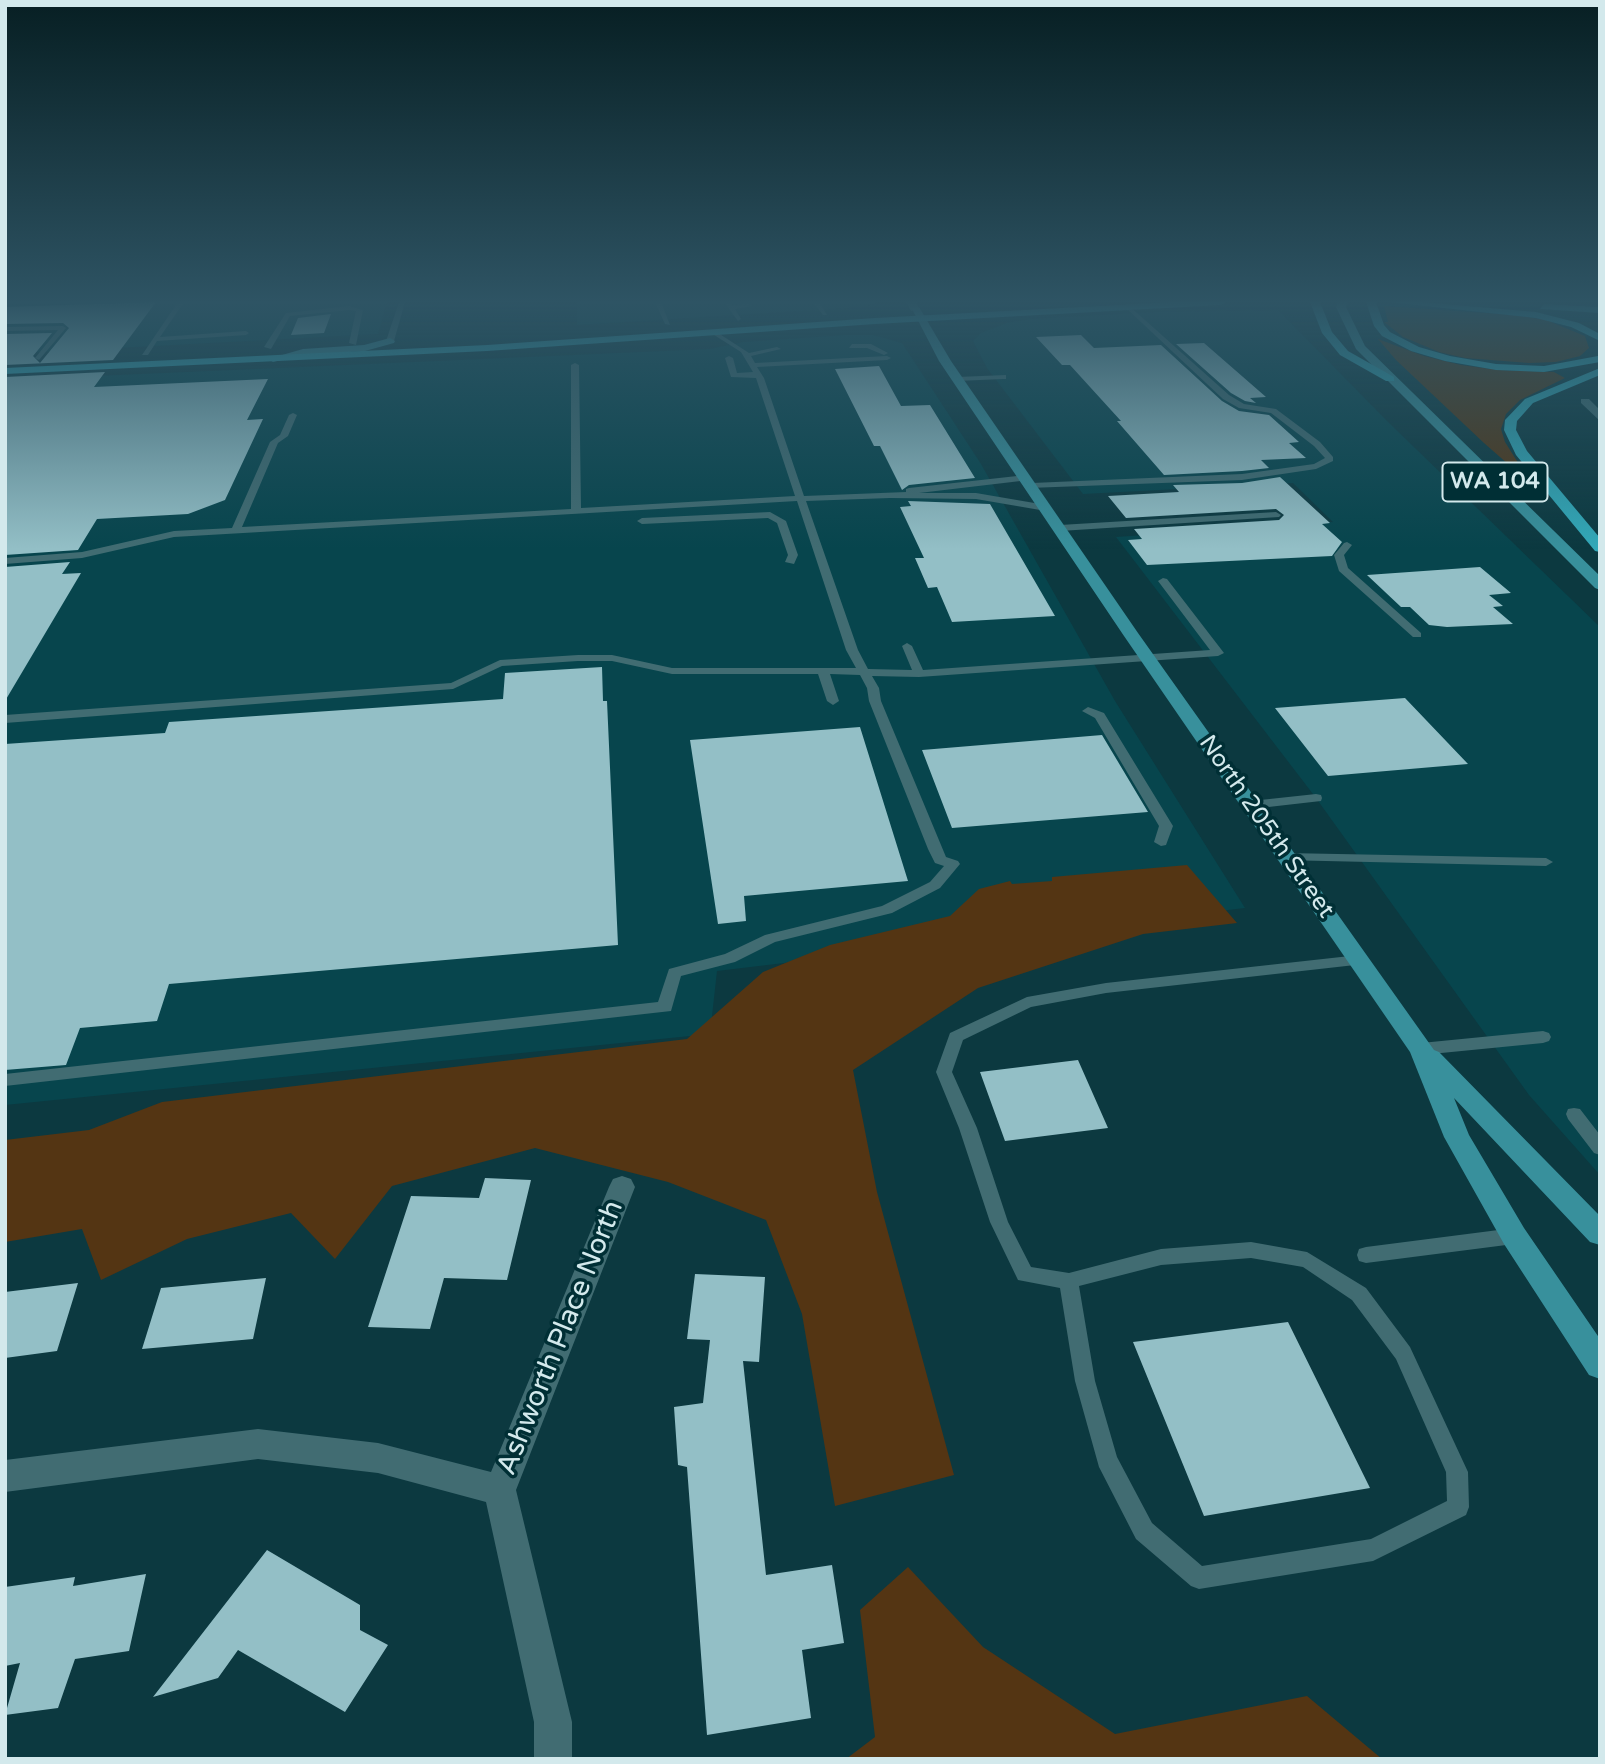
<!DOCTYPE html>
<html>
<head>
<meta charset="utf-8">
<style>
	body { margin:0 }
	#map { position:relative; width:1605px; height:1764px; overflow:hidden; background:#0c3940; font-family:"Varela Round",sans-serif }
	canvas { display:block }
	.frame { position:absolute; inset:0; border:7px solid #d3e9ec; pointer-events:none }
</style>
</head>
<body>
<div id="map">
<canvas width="1605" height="1764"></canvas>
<div class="frame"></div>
</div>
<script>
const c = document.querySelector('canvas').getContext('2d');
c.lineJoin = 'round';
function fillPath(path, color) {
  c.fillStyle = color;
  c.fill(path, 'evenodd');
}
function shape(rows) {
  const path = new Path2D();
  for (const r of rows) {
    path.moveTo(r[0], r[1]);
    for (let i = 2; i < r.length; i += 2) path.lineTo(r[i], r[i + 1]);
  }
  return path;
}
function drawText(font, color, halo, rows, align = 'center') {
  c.font = font + ' "Varela Round",sans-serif';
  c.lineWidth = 7;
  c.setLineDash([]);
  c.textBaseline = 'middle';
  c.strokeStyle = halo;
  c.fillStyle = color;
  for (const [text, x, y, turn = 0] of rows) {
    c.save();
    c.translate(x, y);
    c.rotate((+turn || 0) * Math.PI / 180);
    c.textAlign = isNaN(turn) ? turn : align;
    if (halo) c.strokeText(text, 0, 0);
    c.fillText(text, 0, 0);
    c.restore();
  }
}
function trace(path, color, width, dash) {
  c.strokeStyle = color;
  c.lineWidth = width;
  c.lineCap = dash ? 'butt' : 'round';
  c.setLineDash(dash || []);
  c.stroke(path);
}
fillPath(shape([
	[5,302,387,302,378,334,5,354],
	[577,302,877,302,865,307,577,325],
	[1278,310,1387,421,1600,627,1600,1175,1529,1095,1316,798,1116,537,1333,522,1293,483,1083,494,987,368,973,341,981,333,1007,323,1031,319,1155,312],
	[845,335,873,335,902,343,981,464,1115,701,1245,908,717,971,710,1034,5,1105,5,380,710,349,743,342]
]), '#07454d');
fillPath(shape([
	[1384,306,1515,315,1546,320,1585,336,1589,348,1580,356,1556,362,1529,363,1465,358,1439,352,1403,337,1384,322,1388,322],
	[1378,339,1424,356,1461,365,1498,370,1554,372,1565,378,1520,400,1506,414,1501,429,1505,442,1522,469,1508,464,1484,443,1396,360],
	[1187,865,1237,923,1143,934,978,988,853,1070,877,1192,954,1475,835,1506,802,1314,766,1220,668,1182,535,1148,392,1186,335,1259,291,1213,187,1239,101,1280,82,1229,5,1242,5,1140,89,1130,162,1102,687,1039,763,972,830,945,950,916,979,889,1010,881,1012,884,1052,881,1052,877],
	[908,1567,983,1647,1115,1734,1307,1696,1382,1759,846,1759,875,1737,860,1610]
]), '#543513');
fillPath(shape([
	[156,302,113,360,5,365,5,334,52,333,33,356,40,363,69,328,63,323,5,324,5,307],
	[331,314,324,333,291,335,298,318],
	[1081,335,1094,348,1161,345,1222,401,1239,411,1269,415,1299,442,1289,443,1306,458,1261,460,1269,468,1242,471,1164,475,1117,421,1121,421,1070,365,1062,365,1036,337],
	[1204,343,1266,397,1250,398,1256,403,1245,401,1231,393,1176,344],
	[879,366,901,406,930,405,975,478,909,485,902,490,880,446,874,446,835,369],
	[105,372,94,387,268,379,247,420,263,419,225,500,188,514,97,519,78,550,5,555,5,377],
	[1280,477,1330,523,1322,524,1342,542,1332,556,1147,565,1128,540,1142,539,1134,529,1279,520,1284,515,1276,509,1126,518,1108,496,1179,492,1173,485,1242,483],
	[908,501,990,504,1055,616,952,622,937,587,928,588,915,558,924,558,900,507,911,506],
	[70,562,62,574,81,573,5,701,5,567],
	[1480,567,1511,593,1489,595,1503,606,1493,607,1513,624,1447,627,1429,625,1410,607,1401,607,1367,575],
	[602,667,603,701,607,701,618,945,169,984,157,1021,80,1028,66,1065,5,1070,5,744,165,733,169,722,503,699,505,673],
	[1405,698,1468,764,1328,776,1275,708],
	[860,727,908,881,744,896,746,921,718,924,690,740],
	[1102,735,1148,812,952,828,922,750],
	[1078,1060,1108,1128,1005,1141,980,1072],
	[485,1178,531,1180,507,1280,444,1278,430,1329,368,1327,411,1196,479,1198],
	[695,1274,765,1277,759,1362,743,1361,766,1575,832,1565,844,1643,802,1650,811,1718,707,1735,687,1467,678,1465,674,1407,703,1403,710,1340,687,1339],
	[266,1278,253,1339,142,1349,161,1288],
	[78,1283,57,1351,5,1358,5,1292],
	[1288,1322,1370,1488,1204,1516,1133,1342],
	[267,1550,360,1605,360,1630,388,1645,345,1712,238,1650,218,1678,153,1697],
	[146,1574,129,1651,75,1659,58,1708,5,1715,20,1663,5,1666,5,1587,75,1577,73,1586]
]), '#93bfc6');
fillPath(shape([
	[178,302,184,302,160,337,246,331,249,333,246,335,157,341,148,355,142,355,178,302],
	[399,302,405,302,394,341,390,343,386,341,399,302],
	[655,302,661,302,670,325,665,324,655,302],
	[724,302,730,302,732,305,749,304,752,306,735,309,741,319,738,321,724,302],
	[813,302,819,302,827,315,823,315,813,302],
	[1127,304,1229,395,1244,404,1276,409,1320,442,1333,457,1333,461,1316,469,1242,480,1029,488,1028,486,1032,483,1242,474,1314,464,1325,458,1314,446,1271,413,1239,408,1223,399,1125,307,1127,304],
	[349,306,363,310,356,345,349,343,356,311,349,310,290,316,271,349,264,347,286,313,349,306],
	[5,327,63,326,66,328,39,360,35,358,58,330,5,331,5,327],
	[711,331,715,331,749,353,777,347,781,349,751,356,755,363,887,356,891,358,887,360,757,367,764,378,804,496,906,492,906,489,909,488,1026,475,1029,476,1029,480,919,493,976,493,1046,505,1051,508,1046,511,976,499,890,498,806,501,858,650,868,669,912,670,902,646,907,643,912,646,923,670,1210,650,1158,581,1163,578,1167,579,1224,653,1218,656,919,677,872,676,879,688,881,701,946,857,958,861,960,864,940,888,892,913,775,942,735,962,681,976,671,1011,5,1086,5,1074,658,1002,669,969,725,954,765,935,882,906,930,882,944,866,935,863,928,849,869,701,867,688,860,675,830,674,839,701,833,705,827,701,818,674,672,674,612,661,578,661,502,666,453,689,5,723,5,715,451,683,500,660,578,655,612,655,672,668,856,668,846,650,797,501,174,537,82,558,5,564,5,558,82,552,174,531,232,528,270,442,280,435,289,415,293,413,297,415,288,436,278,443,242,527,571,509,571,365,575,363,579,365,581,508,795,496,756,378,731,377,725,358,729,356,733,358,737,373,753,372,741,352,711,333,711,331],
	[852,344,871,344,888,353,884,355,867,348,849,348,852,344],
	[1006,375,1006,379,1003,379,957,381,953,379,957,377,1006,375],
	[770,512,786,521,798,555,794,564,785,562,788,555,777,523,768,518,642,524,637,521,642,518,770,512],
	[1276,512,1281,515,1279,517,1060,531,1055,528,1060,525,1276,512],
	[1347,542,1352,545,1344,555,1348,568,1421,633,1421,637,1413,637,1339,571,1334,555,1344,543,1347,542],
	[1088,707,1104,713,1173,826,1166,845,1161,846,1154,842,1159,826,1095,718,1082,711,1088,707],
	[1316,794,1321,795,1322,798,1321,801,1251,809,1244,805,1251,801,1316,794],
	[1286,853,1546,858,1553,862,1546,866,1281,860,1279,857,1281,854,1286,853],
	[1359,955,1366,960,1364,964,1106,993,1031,1007,963,1040,952,1072,977,1128,1008,1222,1031,1267,1069,1273,1161,1249,1251,1242,1307,1252,1366,1288,1410,1347,1468,1472,1469,1507,1466,1515,1373,1561,1199,1589,1191,1586,1136,1539,1099,1467,1075,1381,1060,1288,1018,1280,990,1222,959,1128,936,1072,950,1033,1027,997,1106,983,1359,955],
	[1251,1258,1303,1267,1352,1300,1396,1359,1446,1472,1447,1501,1371,1539,1202,1566,1152,1523,1117,1457,1095,1381,1079,1286,1161,1265,1251,1258],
	[1543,1031,1549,1033,1551,1037,1549,1041,1543,1043,1421,1055,1415,1053,1413,1049,1415,1045,1421,1043,1543,1031],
	[1574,1108,1580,1109,1600,1135,1600,1155,1594,1153,1568,1119,1566,1114,1568,1109,1574,1108],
	[1514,1228,1521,1231,1523,1236,1521,1241,1514,1244,1366,1263,1359,1261,1357,1255,1359,1249,1366,1247,1514,1228]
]), '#416c72');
fillPath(shape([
	[1581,399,1589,399,1600,410,1600,421,1581,403,1581,399],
	[622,1176,631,1179,635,1187,516,1490,572,1722,572,1759,534,1759,534,1722,486,1502,378,1473,258,1459,5,1492,5,1460,258,1429,378,1443,491,1472,609,1187,613,1179,622,1176]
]), '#416c72');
fillPath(shape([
	[906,302,916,302,920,309,911,311,906,302]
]), '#3c7e87');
fillPath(shape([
	[1338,302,1348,302,1346,307,1365,346,1600,576,1600,590,1595,588,1356,349,1336,307,1338,302],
	[911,307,919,307,951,361,1138,633,1434,1050,1439,1052,1600,1216,1600,1245,1590,1242,1454,1098,1469,1135,1524,1228,1600,1339,1600,1379,1589,1375,1504,1244,1444,1137,1410,1052,1124,636,939,361,911,307],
	[390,338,395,341,394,343,365,351,303,355,273,362,268,359,303,349,364,345,390,338]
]), '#38909c');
fillPath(shape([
	[1173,302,1226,302,1221,305,875,324,487,351,5,374,5,368,487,345,875,318,1173,302],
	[1310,302,1320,302,1332,332,1348,351,1394,377,1394,381,1386,381,1340,355,1322,333,1310,302],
	[1366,302,1376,302,1384,325,1390,332,1419,347,1450,356,1496,364,1544,366,1598,356,1600,362,1544,372,1496,370,1445,361,1411,351,1382,336,1374,326,1366,302],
	[1388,302,1422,302,1536,312,1579,323,1600,334,1600,341,1571,327,1536,318,1388,302],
	[1544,304,1600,307,1600,313,1540,309,1544,304],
	[1600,368,1600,375,1533,403,1517,421,1516,430,1527,451,1600,538,1600,552,1595,551,1516,455,1504,430,1505,420,1525,399,1600,368]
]), '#32a8b8');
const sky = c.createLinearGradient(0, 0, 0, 549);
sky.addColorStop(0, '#071f23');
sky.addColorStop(0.55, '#2e5464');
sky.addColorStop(1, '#2e546400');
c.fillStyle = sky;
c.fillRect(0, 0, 1605, 549);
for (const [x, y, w] of [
	[1495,482,105]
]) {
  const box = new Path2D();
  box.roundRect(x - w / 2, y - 19.5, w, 39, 5);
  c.fillStyle = '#002f35';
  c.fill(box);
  trace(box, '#d3e9ec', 2);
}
drawText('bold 23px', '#d3e9ec', null, [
	["WA 104",1495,482]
]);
drawText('24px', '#d3e9ec', '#002f35', [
	["North 205th Street",1266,827,55]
]);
drawText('28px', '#d3e9ec', '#002f35', [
	["Ashworth Place North",561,1338,-68]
]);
</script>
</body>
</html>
